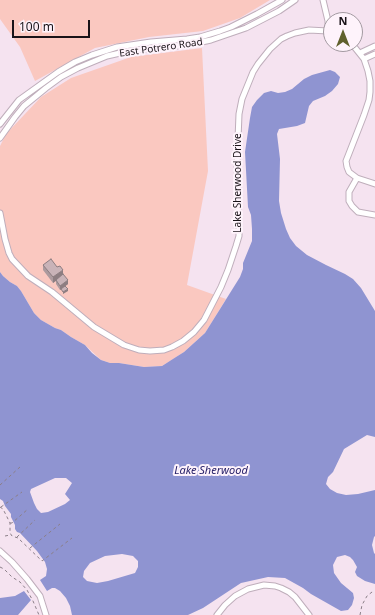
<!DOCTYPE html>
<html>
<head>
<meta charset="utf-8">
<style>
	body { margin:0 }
	#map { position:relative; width:375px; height:615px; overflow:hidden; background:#f5e3f0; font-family:"Noto Sans",sans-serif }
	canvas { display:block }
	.north { position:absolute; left:323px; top:12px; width:40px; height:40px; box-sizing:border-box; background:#fef3fb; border:1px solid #a299a0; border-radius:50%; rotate:0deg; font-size:11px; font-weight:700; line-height:16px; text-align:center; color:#191318 }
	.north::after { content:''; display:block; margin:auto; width:14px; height:18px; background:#60602d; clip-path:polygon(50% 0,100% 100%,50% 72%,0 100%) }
	.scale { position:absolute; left:12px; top:20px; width:78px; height:18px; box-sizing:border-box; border:2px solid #191318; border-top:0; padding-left:5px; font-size:12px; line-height:14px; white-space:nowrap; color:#191318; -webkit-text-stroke:3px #fef3fb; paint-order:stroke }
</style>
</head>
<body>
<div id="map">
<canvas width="375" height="615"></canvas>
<div class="north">N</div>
<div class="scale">100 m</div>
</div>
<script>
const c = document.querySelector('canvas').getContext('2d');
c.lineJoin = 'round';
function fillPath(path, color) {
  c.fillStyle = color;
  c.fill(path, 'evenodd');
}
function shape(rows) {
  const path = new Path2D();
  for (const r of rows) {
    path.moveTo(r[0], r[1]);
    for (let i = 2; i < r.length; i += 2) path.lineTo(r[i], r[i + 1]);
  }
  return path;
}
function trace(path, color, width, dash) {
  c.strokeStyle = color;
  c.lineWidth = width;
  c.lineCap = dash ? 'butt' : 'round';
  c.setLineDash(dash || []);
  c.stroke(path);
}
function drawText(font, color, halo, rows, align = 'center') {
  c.font = font + ' "Noto Sans",sans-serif';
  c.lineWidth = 4;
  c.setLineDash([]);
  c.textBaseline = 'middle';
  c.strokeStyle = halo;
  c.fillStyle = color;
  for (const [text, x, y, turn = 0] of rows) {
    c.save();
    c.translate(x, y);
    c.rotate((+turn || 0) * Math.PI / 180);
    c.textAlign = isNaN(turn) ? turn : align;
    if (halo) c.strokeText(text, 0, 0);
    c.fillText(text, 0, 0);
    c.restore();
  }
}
fillPath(shape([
	[0,0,270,0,240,18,203,31,149,37,95,48,35,81,20,47,0,19],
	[202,48,208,171,187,285,226,299,205,333,184,352,162,366,144,367,119,363,110,363,101,360,85,345,71,337,61,330,55,328,41,320,34,313,21,291,17,286,10,282,3,276,0,272,0,146,6,134,41,97,71,78,131,57]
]), '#fac8c0');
fillPath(shape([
	[330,70,335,72,340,77,338,84,332,91,325,96,313,101,309,106,305,123,297,126,279,129,277,134,280,159,279,201,281,213,286,229,290,238,296,246,307,255,326,265,345,274,353,279,361,288,375,311,375,437,367,435,344,449,333,472,328,477,326,484,330,489,337,493,346,495,358,494,375,490,375,536,374,537,372,545,374,553,375,554,375,584,365,581,357,576,355,572,357,567,353,560,350,557,345,555,337,557,333,565,334,573,341,583,353,593,354,598,352,605,348,610,341,611,311,594,303,588,285,578,268,577,241,583,203,608,188,615,72,615,70,606,66,598,60,591,55,588,52,588,47,591,40,580,46,576,47,569,45,562,37,551,20,533,17,532,15,529,15,525,11,517,11,514,5,506,3,501,0,499,0,272,3,276,10,282,17,286,21,291,34,313,41,320,55,328,61,330,71,337,85,345,92,353,101,360,110,363,119,363,144,367,162,366,176,357,184,352,205,333,240,277,243,269,243,263,252,241,252,229,251,215,248,207,245,152,250,118,252,107,257,100,264,93,271,91,278,93,285,92,292,89,304,79,312,75],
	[55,478,66,478,72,483,65,494,70,500,65,504,48,512,41,513,37,509,34,503,30,492,31,489],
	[122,554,133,556,138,561,138,567,135,573,108,581,97,583,87,581,83,577,84,571,90,563,105,556],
	[24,591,31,600,18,615,0,615,0,598,15,596]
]), '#8f94d1');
const minor = shape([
	[323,0,328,21,328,31],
	[352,44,364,59,368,71,370,81,370,92,369,100,364,115,348,156,346,161,347,167,349,172,357,178,375,184],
	[360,53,375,46],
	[364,59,375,54],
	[0,124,19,100,58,72,75,62,92,55,117,47,151,42,187,39,200,37,220,31,231,27,257,14,282,0],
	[0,138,15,117,24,106,46,88,61,77,78,68,107,56,129,51,152,48,188,45,211,40,246,28,279,11,295,0],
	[357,178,349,192,349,201,352,206,358,212,375,215],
	[0,213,5,239,9,253,12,259,28,276,52,292,94,327,124,345,139,350,150,351,164,350,172,347,183,341,194,332,204,320,221,287,228,270,236,246,239,236,239,225,237,165,239,114,242,99,253,72,258,64,270,49,281,39,287,36,295,33,309,30,328,31,331,32],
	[0,551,12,562,27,579,40,596,46,615],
	[217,615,225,605,235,596,248,589,264,585,275,586,281,588,289,592,295,597,309,615]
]);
trace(minor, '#bfaebb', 7);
trace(shape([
	[0,485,20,467],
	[0,507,3,509,10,523,10,533,12,536,18,538,42,561,72,538],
	[1,507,22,492],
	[10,523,12,523,28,509],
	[5,536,10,535],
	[17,537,35,520],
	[30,548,60,524],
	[0,567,4,569,12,577,20,582,27,590,33,601,39,615],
	[360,615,362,605,367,596,372,592,375,592]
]), '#8b7f88', 1, [3, 3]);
trace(minor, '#fff', 5);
fillPath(shape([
	[43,265,63,274,68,284,60,290,56,284,56,281,53,283,43,270]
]), '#ad9a9e');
fillPath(shape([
	[63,270,63,275,53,283,53,277],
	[68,280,68,284,60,290,60,286],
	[68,289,68,291,63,294,63,292]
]), '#8d7d81');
const building = shape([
	[51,259,57,267,60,266,63,270,53,277,43,265,51,259],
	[63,274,68,280,60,286,56,280,63,274],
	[65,286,68,289,63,292,61,289,65,286]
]);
fillPath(building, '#c9b3b8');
trace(building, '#8d7d81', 1);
drawText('10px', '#191318', '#fef3fb', [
	["East Potrero Road",161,48,-8],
	["Lake Sherwood Drive",238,183,-90]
]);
drawText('italic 11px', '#272068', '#fef3fb', [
	["Lake Sherwood",211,471]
]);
</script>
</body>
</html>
